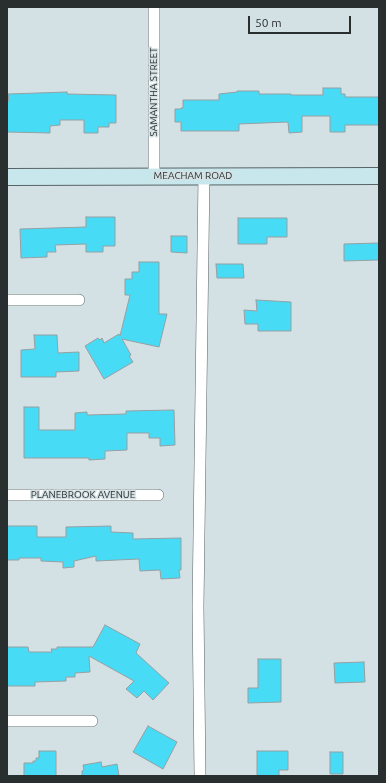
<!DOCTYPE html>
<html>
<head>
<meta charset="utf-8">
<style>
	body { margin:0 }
	#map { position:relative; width:386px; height:783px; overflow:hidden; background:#d4e1e4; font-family:Ubuntu,sans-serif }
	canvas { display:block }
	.frame { position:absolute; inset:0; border:8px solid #292e2f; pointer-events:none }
	.scale { position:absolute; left:248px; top:16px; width:103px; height:18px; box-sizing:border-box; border:2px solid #292e2f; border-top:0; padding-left:5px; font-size:12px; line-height:14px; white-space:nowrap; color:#292e2f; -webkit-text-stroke:3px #d4e1e4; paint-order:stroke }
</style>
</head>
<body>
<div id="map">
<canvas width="386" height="783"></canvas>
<div class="frame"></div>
<div class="scale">50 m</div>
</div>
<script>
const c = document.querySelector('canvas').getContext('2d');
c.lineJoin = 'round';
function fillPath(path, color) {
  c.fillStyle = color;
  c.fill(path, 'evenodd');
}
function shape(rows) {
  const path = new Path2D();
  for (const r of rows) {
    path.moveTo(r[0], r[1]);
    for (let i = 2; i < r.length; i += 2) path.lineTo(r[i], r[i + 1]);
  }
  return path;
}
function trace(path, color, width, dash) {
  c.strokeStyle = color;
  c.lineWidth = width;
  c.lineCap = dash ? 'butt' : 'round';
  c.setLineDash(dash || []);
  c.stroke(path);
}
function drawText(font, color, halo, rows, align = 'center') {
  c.font = font + ' Ubuntu,sans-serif';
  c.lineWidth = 3;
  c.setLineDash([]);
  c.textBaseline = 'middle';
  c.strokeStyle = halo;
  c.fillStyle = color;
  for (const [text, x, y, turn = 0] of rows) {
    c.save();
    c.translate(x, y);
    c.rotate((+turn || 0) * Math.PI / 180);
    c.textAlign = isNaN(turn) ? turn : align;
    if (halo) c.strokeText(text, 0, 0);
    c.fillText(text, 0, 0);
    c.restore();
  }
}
const building = shape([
	[323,88,341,88,341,94,345,94,345,97,379,97,379,125,345,125,345,132,330,132,330,116,302,116,302,132,289,133,288,122,239,124,239,131,181,131,181,122,175,122,175,109,181,109,181,108,183,108,183,100,219,100,219,94,237,92,237,91,259,91,259,94,291,94,291,95,323,95,323,88],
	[67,92,67,94,116,95,116,123,109,123,109,127,98,127,98,133,84,133,84,120,60,120,60,125,50,126,50,133,7,132,7,101,9,101,8,94,67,92],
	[86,217,115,217,115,246,103,246,103,252,86,252,86,244,55,245,56,252,47,252,47,257,21,258,20,229,86,227,86,217],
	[238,218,287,218,287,237,267,237,267,244,238,244,238,218],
	[171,236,187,236,187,253,171,252,171,236],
	[379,243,379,260,344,261,344,244,379,243],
	[139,262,159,262,159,314,167,314,159,347,122,339,131,355,129,356,133,362,104,379,85,346,98,338,100,340,102,338,104,343,119,334,120,336,130,295,125,295,125,279,132,279,132,272,139,272,139,262],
	[216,264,243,264,244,278,217,278,216,264],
	[256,300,291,302,291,331,258,331,258,324,245,324,244,310,257,311,256,300],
	[34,335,57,335,58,353,79,352,79,371,56,372,56,377,21,377,21,350,35,349,34,335],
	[24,407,39,407,39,430,75,430,75,413,87,412,87,415,126,414,126,411,174,410,175,445,160,446,160,438,149,438,149,433,127,433,127,450,105,451,105,459,89,460,89,458,24,458,24,407],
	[7,526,37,526,37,537,66,537,66,527,111,526,111,532,133,533,133,539,181,538,181,570,179,570,180,578,161,579,160,570,140,571,139,559,96,561,96,556,74,561,74,567,63,568,63,562,41,561,41,558,19,558,19,560,7,560,7,526],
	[105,625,140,644,136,653,169,683,153,700,144,691,137,698,126,689,134,681,89,656,90,672,75,673,75,677,66,677,66,681,35,682,35,686,7,686,7,647,28,647,29,652,52,652,51,649,57,649,57,647,93,647,105,625],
	[258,659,281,659,281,702,248,703,248,688,258,688,258,659],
	[364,662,365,682,335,683,334,663,364,662],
	[148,726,177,742,163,769,133,752,148,726],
	[39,751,56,751,56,776,24,776,24,763,33,763,33,761,36,761,36,758,39,758,39,751],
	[257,751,288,751,288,770,279,770,279,776,257,776,257,751],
	[330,752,343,752,343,774,330,774,330,752],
	[101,762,102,767,117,764,119,776,82,776,82,771,84,770,83,765,101,762]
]);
fillPath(building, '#48dbf5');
trace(building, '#94a0a3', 1);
const street = shape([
	[154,177,154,7],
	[7,300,79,300],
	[7,495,158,495],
	[7,721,92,721],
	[200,776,198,606,204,176]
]);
const secondary = shape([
	[7,177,379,176]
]);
trace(street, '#586365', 12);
trace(secondary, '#586365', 18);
trace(street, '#fff', 11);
trace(secondary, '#c8e7ec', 16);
drawText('10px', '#292e2f', '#d4e1e4', [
	["SAMANTHA STREET",154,92,-90],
	["MEACHAM ROAD",193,176],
	["PLANEBROOK AVENUE",83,495]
]);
</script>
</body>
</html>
